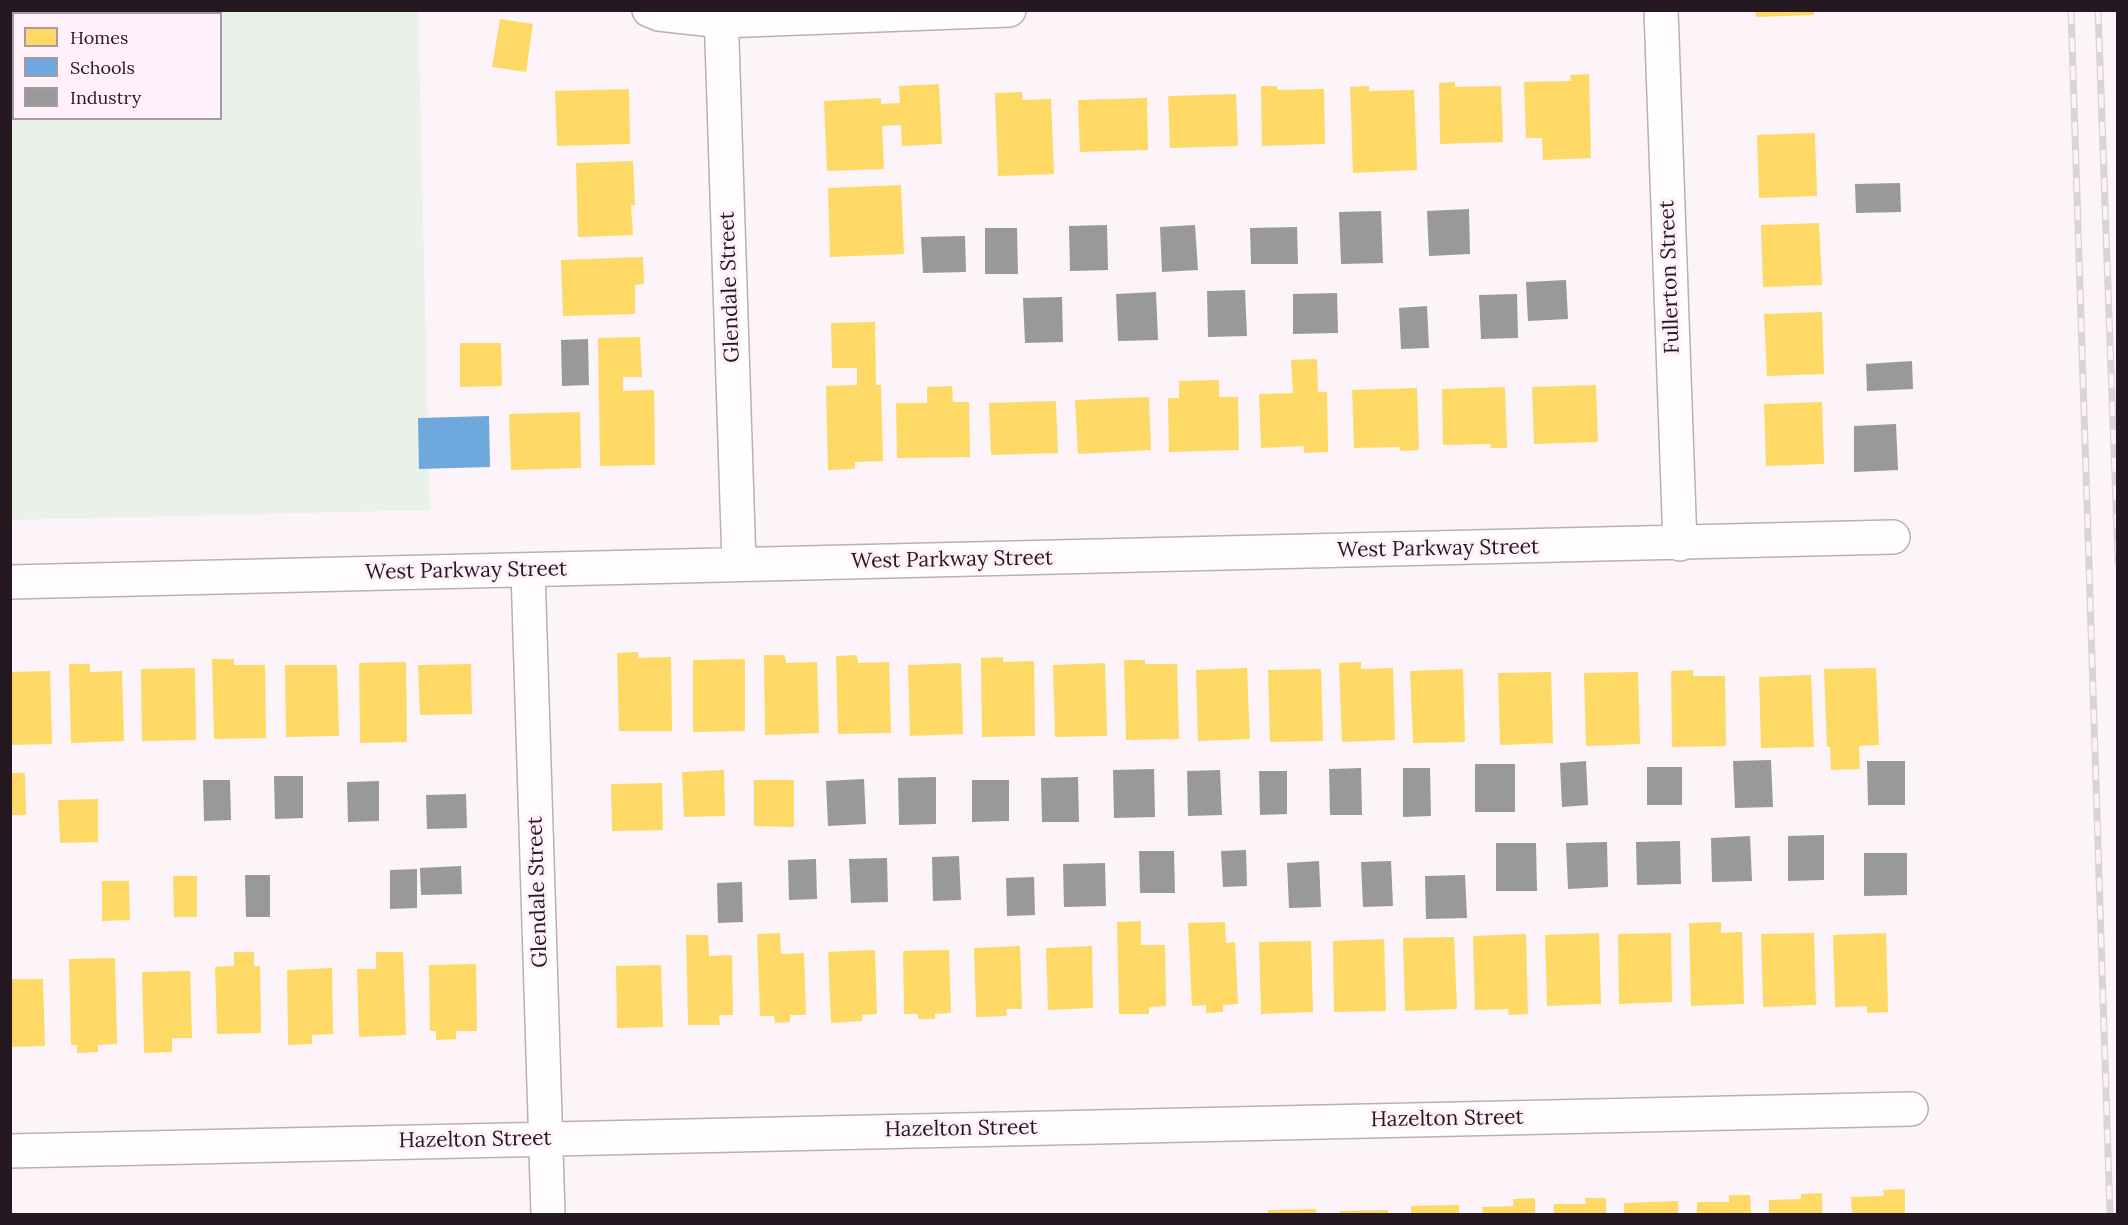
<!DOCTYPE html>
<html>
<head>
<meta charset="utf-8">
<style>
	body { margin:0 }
	#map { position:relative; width:2128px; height:1225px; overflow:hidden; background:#fcf4f8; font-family:Lora,serif }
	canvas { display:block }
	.frame { position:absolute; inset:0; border:12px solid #251820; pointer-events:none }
	.legend { position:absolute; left:12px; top:12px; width:210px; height:108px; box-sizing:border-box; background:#fff0f9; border:2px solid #a89aa2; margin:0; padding:8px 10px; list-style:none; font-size:18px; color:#251820 }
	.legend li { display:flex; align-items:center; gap:12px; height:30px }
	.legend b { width:30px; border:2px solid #a89aa2 }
</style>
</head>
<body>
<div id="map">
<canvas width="2128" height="1225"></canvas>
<div class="frame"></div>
<ul class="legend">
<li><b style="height:16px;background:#ffd966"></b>Homes</li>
<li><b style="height:16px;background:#6fa8dc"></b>Schools</li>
<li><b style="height:16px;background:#999"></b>Industry</li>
</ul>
</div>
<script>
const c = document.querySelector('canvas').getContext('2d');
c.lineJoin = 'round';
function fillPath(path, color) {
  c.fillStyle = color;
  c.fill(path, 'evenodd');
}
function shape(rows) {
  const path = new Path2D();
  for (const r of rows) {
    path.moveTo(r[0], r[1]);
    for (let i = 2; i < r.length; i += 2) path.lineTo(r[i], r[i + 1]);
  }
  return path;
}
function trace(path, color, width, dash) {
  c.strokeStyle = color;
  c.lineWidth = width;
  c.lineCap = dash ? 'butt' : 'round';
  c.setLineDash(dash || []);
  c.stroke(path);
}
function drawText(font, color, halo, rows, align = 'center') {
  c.font = font + ' Lora,serif';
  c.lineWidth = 6;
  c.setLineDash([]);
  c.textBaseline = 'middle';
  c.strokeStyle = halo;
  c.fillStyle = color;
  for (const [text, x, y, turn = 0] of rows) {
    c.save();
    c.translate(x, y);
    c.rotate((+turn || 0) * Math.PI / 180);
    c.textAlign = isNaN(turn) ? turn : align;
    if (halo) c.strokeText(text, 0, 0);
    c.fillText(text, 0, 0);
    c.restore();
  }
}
fillPath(shape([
	[261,10,418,11,430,510,11,520,10,17,14,16,14,118,220,118,220,14,136,13]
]), '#e9f1e8');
fillPath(shape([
	[1755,10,1814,10,1814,15,1756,17],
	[500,19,533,24,526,72,492,67],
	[1589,74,1591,158,1543,160,1542,138,1526,138,1524,82,1571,81,1570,75],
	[1455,82,1455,87,1501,86,1503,142,1440,144,1439,83],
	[939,84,942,144,902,146,901,125,882,126,884,169,827,171,824,101,881,98,881,104,900,103,899,86],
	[1261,86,1277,86,1277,90,1324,89,1325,144,1262,146],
	[1369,86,1369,91,1414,90,1417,170,1353,173,1350,87],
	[629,89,630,144,557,146,555,91],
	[1022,92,1022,100,1051,99,1054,174,998,176,995,93],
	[1236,94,1238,146,1170,148,1168,96],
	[1147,98,1148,150,1080,152,1078,100],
	[1815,133,1817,196,1759,198,1757,135],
	[633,161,635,205,631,205,633,235,578,237,576,163],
	[901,185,904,254,830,257,828,188],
	[1819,223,1822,285,1763,287,1761,225],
	[643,257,644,284,635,285,635,314,563,316,561,260],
	[1822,312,1824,374,1767,376,1764,314],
	[875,322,876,385,881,385,883,461,855,462,855,469,828,470,826,386,857,385,857,368,832,368,831,323],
	[640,337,642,377,623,377,623,391,654,390,655,465,600,466,598,338],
	[460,343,501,343,502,386,460,387],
	[1317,359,1318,392,1327,392,1328,452,1304,453,1304,446,1261,448,1259,394,1293,393,1291,360],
	[1219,380,1219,397,1238,397,1239,450,1169,452,1168,398,1179,398,1179,381],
	[1596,385,1598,442,1534,444,1532,387],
	[952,386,953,402,969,402,970,457,897,458,896,403,927,403,927,387],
	[1505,387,1507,448,1491,448,1490,444,1443,445,1442,389],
	[1417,388,1419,450,1400,451,1400,447,1354,448,1352,390],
	[1149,397,1151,450,1078,454,1075,400],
	[1056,401,1058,453,991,455,989,403],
	[1822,402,1824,464,1766,466,1764,404],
	[580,412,581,468,511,470,509,414],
	[638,652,638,658,671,657,672,731,619,731,617,653],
	[764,655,785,655,786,663,817,662,819,733,765,735],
	[857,655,858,663,889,662,891,733,838,734,836,656],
	[1003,657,1003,662,1034,661,1035,736,982,737,981,658],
	[212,659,234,659,234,665,265,665,266,738,214,739],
	[745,659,745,731,693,732,693,660],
	[1124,660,1145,660,1145,664,1177,664,1179,739,1126,740],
	[406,662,407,742,360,743,359,663],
	[1361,662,1361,669,1393,668,1395,740,1342,742,1339,663],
	[961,663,963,734,910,736,908,665],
	[1105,663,1107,736,1055,737,1053,665],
	[69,664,90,664,90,672,122,671,124,741,71,743],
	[471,664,472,714,420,715,418,665],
	[285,665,337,665,339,736,286,737],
	[195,668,196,740,142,741,141,669],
	[1247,668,1250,739,1198,741,1196,670],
	[1876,668,1879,745,1859,746,1860,769,1831,770,1830,747,1827,747,1824,669],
	[1321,669,1323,741,1270,742,1268,670],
	[1463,669,1465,742,1413,743,1410,671],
	[1693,670,1693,676,1725,676,1726,746,1672,747,1671,671],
	[50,671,52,744,10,745,10,672],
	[1551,672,1553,743,1500,745,1498,673],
	[1638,672,1640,744,1586,746,1584,673],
	[1811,675,1814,747,1761,748,1759,677],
	[724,770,725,816,684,817,682,772],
	[10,773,25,773,26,815,10,815],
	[754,780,794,780,794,827,754,826],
	[662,783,663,830,612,831,611,784],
	[98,799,98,842,60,843,58,800],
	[173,876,197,876,197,917,174,917],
	[102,881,129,881,130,920,102,921],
	[1141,921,1141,945,1165,945,1166,1006,1149,1007,1149,1014,1119,1014,1117,922],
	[1225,922,1226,943,1235,942,1238,1004,1223,1005,1223,1012,1206,1013,1206,1005,1192,1006,1188,923],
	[1721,922,1721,933,1742,932,1744,1004,1691,1006,1689,923],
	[780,933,781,954,804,953,806,1015,790,1015,790,1022,775,1023,774,1016,760,1016,757,934],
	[1599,933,1601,1004,1547,1006,1545,935],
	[1671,933,1672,1002,1619,1004,1618,934],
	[1814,933,1816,1005,1763,1007,1761,934],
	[1886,933,1888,1012,1867,1013,1867,1006,1835,1007,1833,935],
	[1526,934,1528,1014,1509,1015,1508,1009,1475,1010,1473,936],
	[686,935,708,935,709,956,732,955,733,1015,719,1015,720,1025,688,1025],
	[1454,937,1457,1009,1405,1011,1403,938],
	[1384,939,1386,1011,1334,1012,1333,941],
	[1311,941,1313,1012,1261,1014,1259,942],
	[1020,946,1022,1009,1006,1009,1007,1016,976,1017,974,948],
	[1092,946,1093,1008,1048,1010,1046,948],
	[875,950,877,1014,862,1015,862,1021,831,1023,828,952],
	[949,950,951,1013,935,1014,935,1019,918,1019,918,1014,904,1014,903,951],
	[234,952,254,952,254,966,260,966,261,1033,217,1034,215,967,234,966],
	[376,952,403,952,406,1035,359,1037,357,969,376,969],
	[115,958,117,1044,98,1045,98,1052,77,1053,77,1045,71,1045,69,959],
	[476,964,477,1031,456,1031,456,1039,436,1040,436,1031,430,1031,429,965],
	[661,965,663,1027,617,1028,616,966],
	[332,968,333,1034,312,1035,312,1044,288,1045,287,970],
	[190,971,192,1038,172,1038,172,1052,144,1053,142,972],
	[10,979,43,979,45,1046,10,1047],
	[1905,1189,1905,1214,1852,1214,1851,1197,1884,1196,1883,1190],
	[1822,1193,1822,1214,1769,1214,1769,1200,1801,1199,1801,1194],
	[1729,1195,1750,1195,1751,1214,1697,1214,1697,1202,1729,1202],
	[1535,1198,1535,1214,1483,1214,1482,1207,1513,1206,1513,1199],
	[1585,1198,1606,1198,1606,1214,1554,1214,1554,1204,1586,1204],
	[1678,1201,1678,1214,1624,1214,1624,1203],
	[1459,1205,1459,1214,1411,1214,1411,1206],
	[1316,1209,1316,1214,1268,1214,1268,1210],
	[1388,1210,1388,1214,1340,1214,1340,1211]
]), '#ffd966');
fillPath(shape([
	[489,416,490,467,419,469,418,418]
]), '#6fa8dc');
fillPath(shape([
	[1900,183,1901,212,1856,213,1855,184],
	[1469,209,1470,254,1429,256,1427,211],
	[1381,211,1383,263,1341,264,1339,212],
	[1107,225,1108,270,1070,271,1069,226],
	[1195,225,1198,270,1162,272,1160,227],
	[1297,227,1298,264,1251,264,1250,228],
	[985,228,1017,228,1018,274,985,274],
	[965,236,966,272,923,273,921,237],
	[1566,280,1568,319,1528,321,1526,282],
	[1245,290,1247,336,1208,337,1207,291],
	[1156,292,1158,340,1118,341,1116,294],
	[1337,293,1338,333,1293,334,1293,294],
	[1517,294,1518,338,1481,339,1479,295],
	[1062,297,1063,342,1025,343,1023,298],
	[1427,306,1429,348,1401,349,1399,308],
	[588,339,589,385,562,386,561,340],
	[1912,361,1913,389,1867,391,1866,364],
	[1896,424,1898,470,1854,472,1854,426],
	[1771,760,1773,807,1735,808,1733,761],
	[1586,761,1588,805,1562,807,1560,763],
	[1867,761,1905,761,1905,805,1868,805],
	[1475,764,1515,764,1515,812,1475,812],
	[1647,767,1682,767,1682,805,1647,805],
	[1361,768,1362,815,1330,815,1329,769],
	[1403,768,1430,768,1431,816,1403,817],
	[1154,769,1155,817,1114,818,1113,770],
	[1220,770,1222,815,1188,816,1187,771],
	[1259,771,1287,771,1287,814,1260,815],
	[274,776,303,776,303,818,275,819],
	[936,777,936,824,899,825,898,778],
	[1078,777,1079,822,1042,822,1041,778],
	[864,779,866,824,828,826,826,781],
	[203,780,230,780,231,820,204,821],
	[972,780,1009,780,1009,821,972,822],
	[379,781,379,821,348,822,347,782],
	[466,794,467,828,427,829,426,795],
	[1824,835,1824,880,1788,881,1788,836],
	[1750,836,1752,881,1712,882,1711,838],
	[1680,841,1681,884,1637,885,1636,842],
	[1607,842,1608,887,1568,889,1566,843],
	[1496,843,1536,843,1537,891,1496,891],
	[1246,850,1247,886,1223,887,1221,851],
	[1139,851,1174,851,1175,893,1140,893],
	[1864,853,1907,853,1907,895,1864,896],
	[959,856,961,900,933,901,932,857],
	[887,858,888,902,851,903,849,859],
	[816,859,817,899,789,900,788,860],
	[1319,861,1321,907,1289,908,1287,863],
	[1391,861,1393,906,1363,907,1361,862],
	[1105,863,1106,906,1064,907,1063,864],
	[461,866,462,894,421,895,420,868],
	[417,869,417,908,390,909,390,870],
	[245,875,270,875,270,917,246,917],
	[1465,875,1467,918,1426,919,1425,876],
	[1034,877,1035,915,1007,916,1006,878],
	[742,882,743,922,718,923,717,883]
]), '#999');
const street = shape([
	[649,10,659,14,721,21,1009,10],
	[721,10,739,564],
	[1661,10,1680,544],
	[528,570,548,1214],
	[10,582,1893,537],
	[10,1151,1911,1109]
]);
trace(street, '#b9afb5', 36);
trace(street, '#fffdfe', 33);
const rail = shape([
	[2071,10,2110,1214],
	[2098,10,2118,562]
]);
trace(rail, '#d7d5d6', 7);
trace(rail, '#fff0f9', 4.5, [14]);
drawText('21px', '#251820', '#fff0f9', [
	["Fullerton Street",1670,277,-92],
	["Glendale Street",730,287,-92],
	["West Parkway Street",1438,549,-1],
	["West Parkway Street",952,560,-1],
	["West Parkway Street",466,571,-1],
	["Glendale Street",538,892,-92],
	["Hazelton Street",1447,1119,-1],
	["Hazelton Street",961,1129,-1],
	["Hazelton Street",475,1140,-1]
]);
</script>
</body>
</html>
